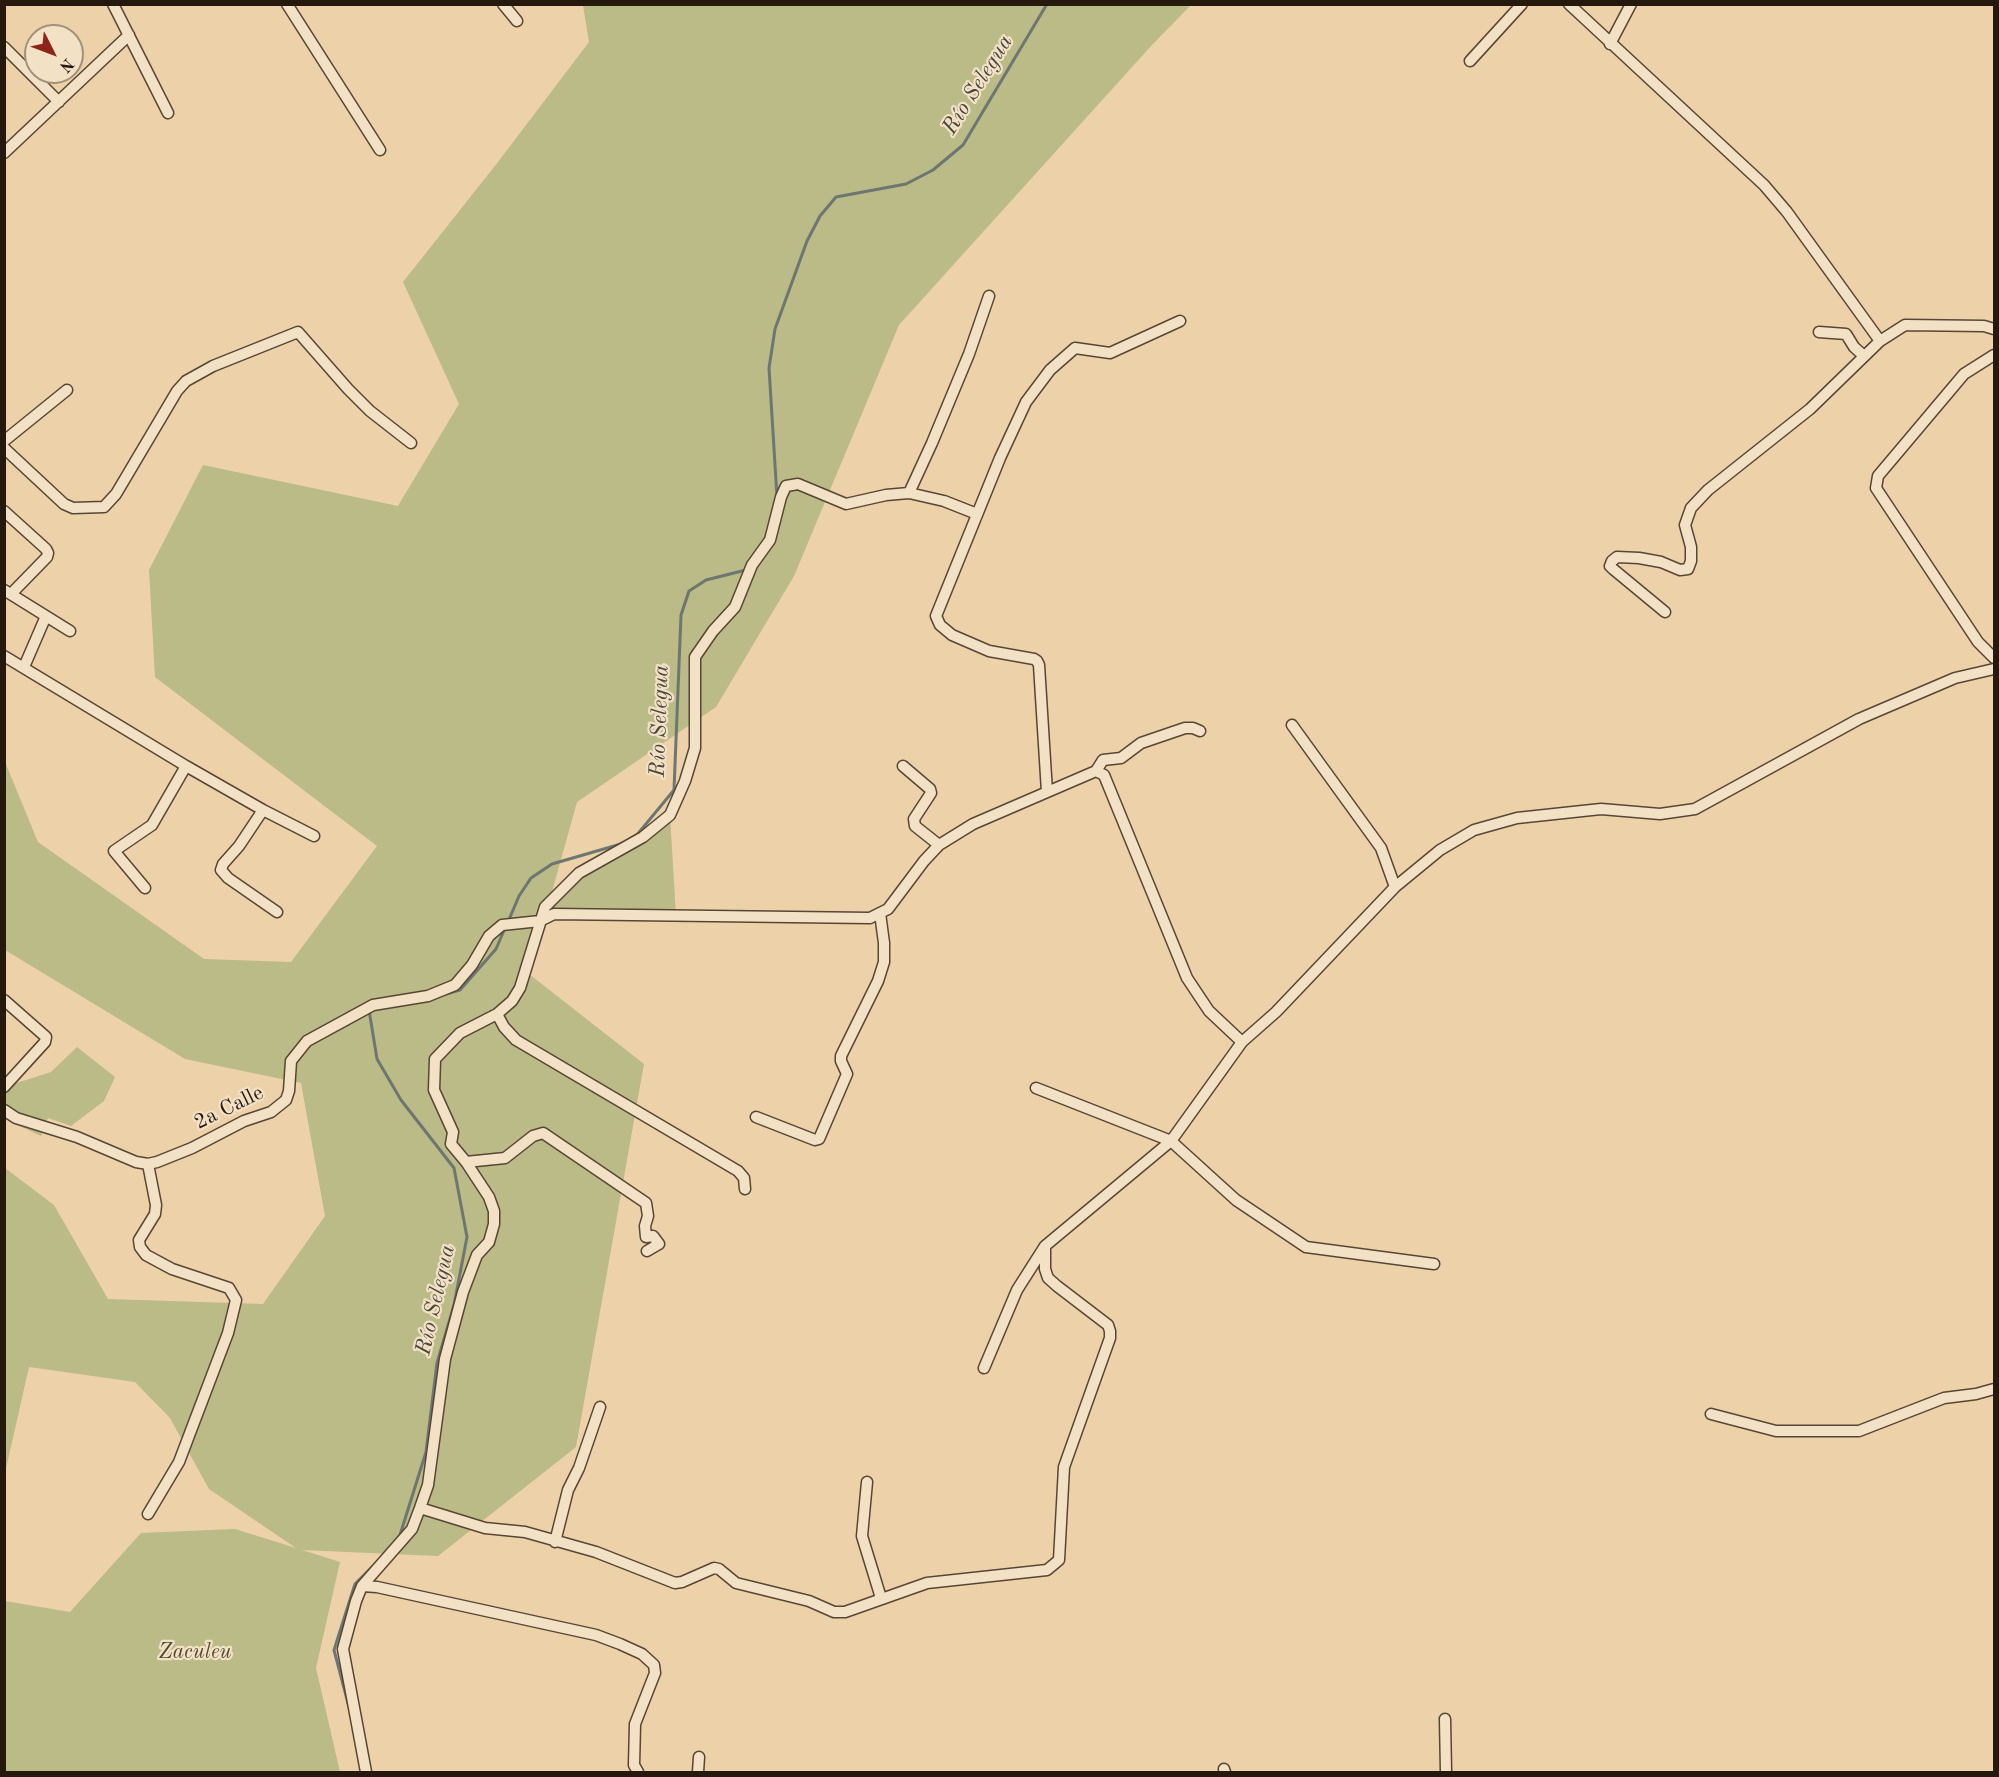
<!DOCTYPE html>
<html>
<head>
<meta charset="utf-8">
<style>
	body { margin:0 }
	#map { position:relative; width:1999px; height:1777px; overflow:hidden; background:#edd1a8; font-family:"Old Standard TT",serif }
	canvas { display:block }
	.frame { position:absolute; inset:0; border:6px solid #25180d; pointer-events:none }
	.north { position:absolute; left:24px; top:24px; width:60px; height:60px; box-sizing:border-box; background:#f3e1c6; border:2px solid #a1917c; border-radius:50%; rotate:132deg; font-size:16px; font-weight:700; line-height:24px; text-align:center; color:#25180d }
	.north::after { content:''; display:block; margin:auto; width:21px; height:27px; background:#8f2418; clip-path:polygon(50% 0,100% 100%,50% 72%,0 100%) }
</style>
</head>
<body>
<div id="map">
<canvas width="1999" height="1777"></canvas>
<div class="frame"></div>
<div class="north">N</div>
</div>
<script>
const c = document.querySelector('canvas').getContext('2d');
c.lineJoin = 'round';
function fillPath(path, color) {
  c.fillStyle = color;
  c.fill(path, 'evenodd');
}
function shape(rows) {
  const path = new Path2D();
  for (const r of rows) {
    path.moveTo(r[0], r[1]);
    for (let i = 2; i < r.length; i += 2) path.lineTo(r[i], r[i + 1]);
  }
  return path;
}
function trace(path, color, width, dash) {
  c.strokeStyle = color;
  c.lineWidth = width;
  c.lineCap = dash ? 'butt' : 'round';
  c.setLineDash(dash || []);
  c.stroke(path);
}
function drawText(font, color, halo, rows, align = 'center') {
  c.font = font + ' "Old Standard TT",serif';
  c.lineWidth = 4.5;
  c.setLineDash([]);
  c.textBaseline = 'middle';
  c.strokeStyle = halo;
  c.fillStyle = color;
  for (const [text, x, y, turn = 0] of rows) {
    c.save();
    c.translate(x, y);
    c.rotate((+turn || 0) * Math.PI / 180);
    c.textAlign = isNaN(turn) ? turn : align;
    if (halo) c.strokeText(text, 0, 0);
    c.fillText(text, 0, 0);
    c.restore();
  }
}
fillPath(shape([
	[583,5,1191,5,1151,46,899,325,794,576,716,707,577,802,529,974,644,1064,576,1447,438,1556,302,1550,340,1562,316,1668,340,1772,5,1772,5,1601,70,1612,141,1533,235,1529,296,1548,209,1489,170,1418,135,1382,29,1367,5,1473,5,1168,54,1205,108,1299,263,1304,325,1216,301,1083,185,1059,5,950,5,762,38,842,204,959,291,962,377,846,155,677,149,570,203,465,398,506,459,404,403,282,498,162,589,42],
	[670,815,676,916,554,914,552,905,577,875],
	[77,1047,115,1077,104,1101,71,1126,48,1118,41,1136,5,1119,4,1087,51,1072]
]), '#babb86');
trace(shape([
	[777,497,769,368,775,329,807,241,820,216,836,197,906,184,933,170,963,145,1047,4],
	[636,836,674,790,681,615,689,591,706,580,746,570],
	[508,922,519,896,531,878,552,864,621,844],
	[446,994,460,990,496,949,505,928],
	[369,1010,377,1059,401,1100,454,1168,467,1237,454,1305,437,1363,426,1452,400,1535],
	[349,1707,334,1650,355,1584,372,1567]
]), '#6e7671', 3);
const street = shape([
	[113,4,168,113],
	[287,4,380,150],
	[503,4,517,21],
	[1569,4,1764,185,1787,212,1880,341],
	[1610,44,1631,4],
	[4,47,59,102],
	[1470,61,1522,4],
	[4,153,129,35],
	[1819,332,1846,334,1854,347,1864,356],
	[1994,355,1964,374,1878,476,1876,488,1978,642,1994,658],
	[4,441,67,390],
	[4,448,64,504,73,508,104,507,116,494,177,391,186,381,213,366,298,332,348,389,370,411,411,443],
	[909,493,932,443,969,354,989,296],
	[4,511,46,549,48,553,47,557,11,594],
	[4,590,70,631],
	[1665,612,1613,569,1610,566,1612,561,1617,557,1639,558,1661,562,1680,570,1688,569,1691,561,1691,547,1685,525,1691,508,1708,490,1810,409,1880,341,1905,325,1984,326,1994,329],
	[4,656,186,766,263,810,314,836],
	[24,667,46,616],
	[1292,725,1381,848,1395,887],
	[903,766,930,789,931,793,914,819,915,826,939,845],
	[1096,771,1103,760,1121,758,1141,743,1185,728,1193,728,1200,731],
	[1047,792,1039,665,1037,661,1034,659,989,651,952,635,940,625,936,616,1000,458,1026,402,1050,370,1075,348,1110,353,1180,321],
	[263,810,239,846,223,864,221,870,228,878,277,912],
	[145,888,114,851,152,825,186,766],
	[4,1000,46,1037,45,1042,4,1087],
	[497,1014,504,1027,516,1040,738,1171,744,1178,745,1189],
	[1036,1088,1171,1141,1236,1200,1306,1247,1434,1264],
	[4,1110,16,1118,77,1137,136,1162,148,1164,157,1162,192,1148,244,1121,271,1112,286,1100,289,1091,291,1061,307,1041,373,1005,428,996,455,985,472,965,489,936,502,925,540,921,554,914,870,918,888,909,924,861,939,845,973,824,1096,771,1104,775,1187,978,1209,1011,1242,1042],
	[756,1117,815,1140,819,1139,847,1074,841,1061,841,1056,878,981,884,962,884,943,880,913],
	[466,1162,505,1158,533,1136,543,1133,646,1203,648,1216,645,1226,646,1237,653,1236,659,1244,647,1251],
	[984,1368,1017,1290,1045,1246,1171,1141,1242,1042,1276,1012,1395,887,1440,850,1474,830,1517,818,1601,809,1660,814,1695,809,1859,719,1955,678,1994,669],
	[1711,1414,1776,1431,1859,1431,1944,1398,1976,1394,1994,1389],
	[867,1482,862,1536,881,1598],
	[420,1508,485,1528,525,1532,596,1552,675,1583,682,1582,714,1568,719,1569,736,1583,809,1601,834,1612,845,1612,927,1583,1047,1570,1059,1560,1064,1467,1110,1338,1110,1331,1108,1325,1057,1286,1048,1278,1045,1269,1045,1247],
	[148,1514,179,1462,228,1333,236,1300,229,1288,172,1269,146,1255,140,1247,139,1240,155,1214,156,1205,148,1164],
	[555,1542,568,1490,579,1468,600,1407],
	[362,1586,377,1587,596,1635,620,1644,642,1654,654,1665,655,1673,635,1724,634,1765,638,1772],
	[1445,1719,1446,1772],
	[1224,1769,1225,1772],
	[366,1772,343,1649,356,1601,362,1586,412,1529,420,1508,428,1485,445,1359,463,1292,477,1255,489,1242,494,1224,494,1211,489,1197,466,1162,451,1144,453,1132,434,1090,435,1059,460,1033,497,1014,512,1001,520,988,545,907,579,873,643,837,670,815,685,781,695,748,695,657,713,631,735,607,752,565,770,540,781,497,786,486,798,484,846,504,886,495,909,493,944,501,977,514],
	[698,1772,699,1757]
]);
trace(street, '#574634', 13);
trace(street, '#f3e1c6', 10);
drawText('21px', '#25180d', '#f3e1c6', [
	["2a Calle",229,1108,-26]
]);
drawText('italic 21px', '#524931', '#f3e1c6', [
	["Zaculeu",195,1652]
]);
drawText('italic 22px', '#49473f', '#f3e1c6', [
	["Río Selegua",978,85,-58],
	["Río Selegua",660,721,-88],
	["Río Selegua",436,1300,-77]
]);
</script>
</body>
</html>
